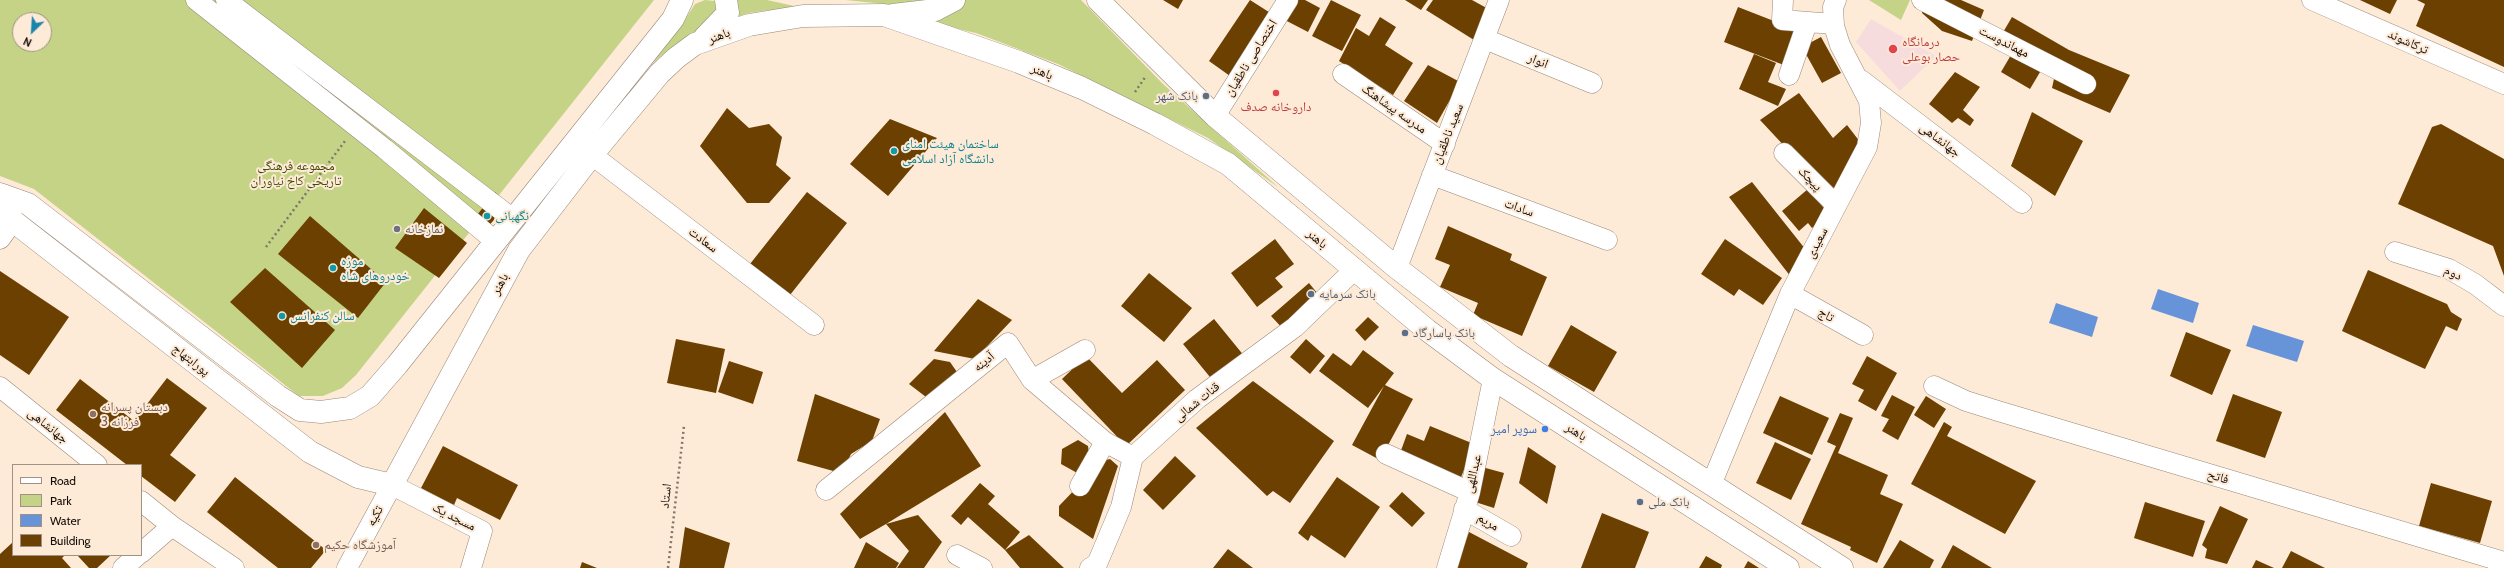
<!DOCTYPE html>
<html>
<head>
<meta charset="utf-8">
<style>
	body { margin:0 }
	#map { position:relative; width:2504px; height:568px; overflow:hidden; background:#fdead7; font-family:Cabin,sans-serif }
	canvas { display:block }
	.legend { position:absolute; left:12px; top:464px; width:130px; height:92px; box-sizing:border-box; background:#fdead7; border:1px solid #9f9284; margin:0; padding:5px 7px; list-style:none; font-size:12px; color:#130d07 }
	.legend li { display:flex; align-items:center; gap:8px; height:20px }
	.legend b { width:20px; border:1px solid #9f9284 }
	.north { position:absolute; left:12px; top:12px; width:40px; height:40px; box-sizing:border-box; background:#fdead7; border:1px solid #9f9284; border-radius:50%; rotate:205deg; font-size:11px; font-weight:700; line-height:16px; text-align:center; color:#130d07 }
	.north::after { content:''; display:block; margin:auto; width:14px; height:18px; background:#1a86ae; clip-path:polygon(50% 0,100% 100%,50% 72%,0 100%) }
</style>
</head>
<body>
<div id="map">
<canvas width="2504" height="568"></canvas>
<ul class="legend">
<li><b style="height:5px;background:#fff"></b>Road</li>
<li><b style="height:11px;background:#c5d387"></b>Park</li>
<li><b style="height:11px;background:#6793d9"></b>Water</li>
<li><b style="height:11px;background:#6c4000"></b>Building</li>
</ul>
<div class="north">N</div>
</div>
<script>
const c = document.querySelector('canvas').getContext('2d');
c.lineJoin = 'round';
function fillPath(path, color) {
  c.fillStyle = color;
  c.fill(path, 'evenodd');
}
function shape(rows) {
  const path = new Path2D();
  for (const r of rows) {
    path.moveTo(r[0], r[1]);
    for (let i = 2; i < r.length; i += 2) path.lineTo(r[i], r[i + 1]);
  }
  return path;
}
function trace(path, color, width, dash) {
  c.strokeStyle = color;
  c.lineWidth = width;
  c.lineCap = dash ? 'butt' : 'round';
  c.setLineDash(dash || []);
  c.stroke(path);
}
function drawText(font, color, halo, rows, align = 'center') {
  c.font = font + ' Cabin,"Noto Naskh Arabic",sans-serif';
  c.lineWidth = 4;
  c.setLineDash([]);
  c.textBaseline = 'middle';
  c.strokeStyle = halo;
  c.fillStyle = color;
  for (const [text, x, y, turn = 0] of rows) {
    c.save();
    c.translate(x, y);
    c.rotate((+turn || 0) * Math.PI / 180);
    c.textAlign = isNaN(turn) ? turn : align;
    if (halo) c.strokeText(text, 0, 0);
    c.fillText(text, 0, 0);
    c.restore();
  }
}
fillPath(shape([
	[1871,19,1936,56,1900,91,1856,42]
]), '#f7dcde');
fillPath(shape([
	[0,0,654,0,356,375,342,388,323,396,299,396,34,189,0,176],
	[20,20,44,20,44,44,20,44],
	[705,0,714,1,720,8,704,26,669,49,642,72,681,26,695,4],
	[734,0,767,0,812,10,769,10,748,13,733,19],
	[846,0,932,0,894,5],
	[963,0,1081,0,1163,84,1278,187,1208,138,1058,64,976,33,927,22],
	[1869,0,1910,0,1901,20]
]), '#c5d387');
fillPath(shape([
	[2158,289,2199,303,2193,323,2151,309],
	[2056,303,2098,317,2092,337,2049,323],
	[2253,325,2304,341,2297,362,2246,346]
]), '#6793d9');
fillPath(shape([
	[1163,0,1183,0,1178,9],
	[1250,0,1272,14,1230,76,1209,61],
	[1292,0,1305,0,1320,8,1308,32,1283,19],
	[1331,0,1361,15,1342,51,1312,36],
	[1405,0,1428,0,1421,10],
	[1433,0,1472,0,1492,11,1474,40,1426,10],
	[1944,0,1961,0,1984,10,1972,41,1942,31,1922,13,1925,3],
	[2360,0,2397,0,2390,14],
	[2417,0,2504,0,2504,67,2416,26,2425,4],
	[1738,7,1802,32,1789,67,1724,42],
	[1380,17,1396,27,1385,45,1413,63,1393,95,1339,61,1356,28,1369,36],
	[2012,17,2069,50,2130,75,2110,113,2052,88,2055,74,2043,67,2030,89,2001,72,2011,55,1995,46],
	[1821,37,1841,73,1822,83,1802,47],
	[1754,54,1776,63,1768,82,1786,89,1778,106,1739,89],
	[1428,65,1460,82,1437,123,1404,101],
	[1955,72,1980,87,1963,110,1974,120,1970,126,1958,118,1952,123,1929,104],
	[1799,93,1833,138,1847,125,1864,147,1830,195,1760,120],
	[727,108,749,128,769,124,782,137,776,165,791,178,769,203,747,203,700,146],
	[2032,112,2083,141,2055,196,2011,166],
	[890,119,937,138,888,196,850,164],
	[2441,124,2504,159,2504,276,2493,246,2398,204,2432,127],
	[1752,182,1806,250,1791,277,1729,197],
	[1808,189,1829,214,1812,228,1808,223,1799,231,1782,211],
	[495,192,508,204,478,238,467,228],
	[807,192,847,223,790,295,750,264],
	[424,208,467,243,439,278,395,248],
	[310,216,386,282,358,318,278,254],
	[1448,226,1512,254,1510,260,1547,277,1522,336,1473,315,1478,303,1440,287,1450,265,1435,259],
	[1275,239,1294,264,1275,278,1283,287,1257,307,1231,273],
	[1725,239,1782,278,1763,305,1739,289,1734,296,1701,274],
	[265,268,335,330,302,368,230,302],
	[2368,270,2447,304,2451,312,2462,319,2457,331,2446,326,2425,369,2342,331],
	[0,271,69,317,29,375,0,355],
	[1149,273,1192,308,1164,342,1121,306],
	[1309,283,1322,299,1285,331,1271,316],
	[978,299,1012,320,975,359,934,351],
	[1368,317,1379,327,1365,341,1355,330],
	[1214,319,1245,357,1214,382,1183,344],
	[1571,325,1617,352,1594,392,1548,366],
	[2186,332,2231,350,2212,395,2170,376],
	[676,339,725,349,716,393,667,383],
	[1306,339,1325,356,1310,374,1290,357],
	[1363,350,1394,373,1385,385,1413,399,1380,460,1352,445,1384,386,1368,408,1319,371,1333,353,1351,366],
	[1086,356,1122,393,1157,360,1185,390,1126,446,1062,379],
	[1867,356,1897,373,1876,411,1858,401,1864,390,1852,384],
	[934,359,950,362,957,372,926,397,909,384],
	[729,361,763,372,753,404,718,392],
	[167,378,207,408,170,455,196,475,175,502,141,476,141,465,127,465,56,410,80,379,134,421],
	[1253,381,1334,441,1290,503,1273,491,1267,496,1196,428],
	[815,394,880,419,872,441,851,454,845,466,837,472,797,461],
	[2233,394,2282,412,2265,458,2216,441],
	[1892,395,1915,407,1898,440,1882,431,1889,419,1881,416],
	[1780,396,1829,418,1812,455,1763,433],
	[1926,396,1946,409,1934,428,1914,415],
	[945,412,981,466,886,524,918,515,942,542,924,568,897,568,909,551,886,524,860,539,840,514],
	[1840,413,1853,418,1838,453,1888,475,1880,494,1903,504,1877,563,1850,550,1851,547,1801,524,1836,446,1827,442],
	[1944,422,1952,427,1947,436,2036,481,2005,534,1911,484],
	[1430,426,1474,444,1460,480,1399,456,1407,434,1424,441],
	[1078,440,1088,446,1090,461,1079,474,1061,464,1062,449],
	[1775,442,1811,459,1791,500,1756,483],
	[443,446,518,485,500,520,457,498,454,505,421,488],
	[1528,447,1556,466,1547,504,1519,483],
	[1175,456,1196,476,1163,510,1143,490],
	[1110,459,1118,466,1093,539,1059,516,1059,506,1102,461],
	[1482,467,1504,473,1494,508,1472,501],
	[235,477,326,550,311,568,278,568,207,512],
	[1337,477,1380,507,1345,558,1311,535,1308,541,1298,533],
	[980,483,995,496,988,504,1020,532,1005,550,968,517,961,525,951,516],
	[2431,483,2492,501,2480,543,2419,526],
	[1402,492,1425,513,1412,527,1389,506],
	[2145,502,2205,521,2193,557,2134,538],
	[2220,506,2248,519,2227,564,2205,558,2207,549,2202,545],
	[1602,513,1649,532,1635,568,1581,568],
	[685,527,730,543,724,568,679,568],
	[1469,532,1528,563,1526,568,1456,568],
	[1029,535,1064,568,1020,568,1005,550],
	[1900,540,1934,560,1930,568,1883,568],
	[13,542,13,555,65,555,62,558,71,568,0,568,0,554],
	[866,542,899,563,896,568,854,568],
	[1953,545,1992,568,1941,568],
	[1228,549,1253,568,1213,568],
	[2291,551,2325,568,2282,568],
	[77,555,111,555,97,568,89,568],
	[1706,556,1722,565,1721,568,1699,568],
	[2256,560,2274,568,2252,568],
	[1748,561,1759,568,1744,568],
	[582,562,597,568,580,568]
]), '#6c4000');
const minor = shape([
	[196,0,385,149,495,241],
	[226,0,513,219],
	[1783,0,1782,20,1834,24],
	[1922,0,2086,84],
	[2312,0,2504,84],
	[1485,39,1592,83],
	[1343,74,1445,144],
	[1789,75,1807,23],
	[1861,80,2022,203],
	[1215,116,1288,0],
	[1784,153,1836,205],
	[592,155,814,325],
	[1432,175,1607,240],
	[0,239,13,221],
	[2395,252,2449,269,2475,284,2504,306],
	[1397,268,1499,0],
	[1790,294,1863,335],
	[1032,380,1085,350],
	[1934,386,1966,401,1998,411,2504,562],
	[0,387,97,465],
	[1386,454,1470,492],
	[1711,485,1790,294,1867,147,1871,123,1869,101,1840,45,1834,26,1833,7,1836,0],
	[1080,486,1105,442],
	[826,490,1008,343,1032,380,1105,442,1133,457],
	[141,501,172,526,234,568],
	[1464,509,1511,536],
	[141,553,172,526],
	[957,555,982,568],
	[123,568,138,555],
	[347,568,392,485,482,531,471,568],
	[1090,568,1097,564,1121,507,1133,457,1197,399,1295,327,1354,270],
	[1447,568,1470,492,1493,379]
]);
const major = shape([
	[1098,0,1215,116,1397,268,1511,356,1842,568],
	[893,15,935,10,954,0],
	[704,38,728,13,726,0],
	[0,194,28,204,278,396,300,410,321,412,350,408,370,396,397,365,673,19,682,0],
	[0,216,13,221,310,452,358,477,392,485,519,250,592,155,660,73,676,58,695,44,749,25,803,16,884,15,1019,62,1082,88,1155,124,1228,164,1427,330,1493,379,1788,568],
	[2499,568,2504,566]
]);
trace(minor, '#9a8877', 21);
trace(major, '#9a8877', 23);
trace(shape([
	[1135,92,1146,76],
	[266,247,345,141],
	[668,568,684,426]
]), '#82766a', 2.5, [2, 3]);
trace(minor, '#fff', 20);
trace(major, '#fff', 22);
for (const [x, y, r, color] of [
	[1893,49,5,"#e0444e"],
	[1276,93,4,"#e0444e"],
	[1206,96,4,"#5c6f8a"],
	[894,151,4,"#0f9aa8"],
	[487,216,4,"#0f9aa8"],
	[397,229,4,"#6b7280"],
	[333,268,4,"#0f9aa8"],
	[1311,294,4,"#5c6f8a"],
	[282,316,4,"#0f9aa8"],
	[1405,333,4,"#5c6f8a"],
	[93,414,4,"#8d6e63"],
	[1545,429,4,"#3f7fe0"],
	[1640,502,4,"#5c6f8a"],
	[316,545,4,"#8d6e63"]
]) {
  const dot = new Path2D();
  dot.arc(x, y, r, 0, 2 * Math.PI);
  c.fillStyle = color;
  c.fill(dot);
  trace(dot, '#fdead7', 1.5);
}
drawText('13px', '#130d07', '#fdead7', [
	["باهنر",719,36,-20],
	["مهماندوست",2004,42,27],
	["ترکاشوند",2408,42,24],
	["اختصاصی ناطقیان",1251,58,-58],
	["انوار",1538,61,22],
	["باهنر",1042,72,23],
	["مدرسه پیشاهنگ",1394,109,35],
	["سعید ناطقیان",1448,134,-68],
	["جهانشاهی",1940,140,37],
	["پیچک",1810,179,45],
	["سادات",1519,208,20],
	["باهنر",1317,239,40],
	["سعادت",703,240,37],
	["سعیدی",1817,243,-62],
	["دوم",2453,273,25],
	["باهنر",500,284,-61],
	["تاج",1826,315,29],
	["پورابتهاج",191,360,38],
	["آدینه",984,362,-39],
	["قنات شمالى",1197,402,-39],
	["جهانشاهی",48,426,39],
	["باهنر",1576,432,32],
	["عبداللهی",1473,474,-77],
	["فاتح",2218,477,17],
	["استاد",666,496,-84],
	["تکیه",375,516,-62],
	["مسجد یک",454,517,27],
	["مریم",1488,522,31]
]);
drawText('13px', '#be3a42', '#fdead7', [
	["درمانگاه",1902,42],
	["حصار بوعلی",1902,57],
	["داروخانه صدف",1276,107,"center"]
], 'left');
drawText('13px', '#4e5e75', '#fdead7', [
	["بانک شهر",1198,96,"right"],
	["بانک سرمایه",1319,294],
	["بانک پاسارگاد",1413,333],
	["بانک ملی",1648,502]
], 'left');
drawText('13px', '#0d838f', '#fdead7', [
	["ساختمان هیئت امنای",902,144],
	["دانشگاه آزاد اسلامی",902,159],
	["نگهبانی",495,216],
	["موزه",341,261],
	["خودروهای شاه",341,276],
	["سالن کنفرانس",290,316]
], 'left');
drawText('13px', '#414a04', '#fdead7', [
	["مجموعه فرهنگی",296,166],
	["تاریخی کاخ نیاوران",296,181]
]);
drawText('13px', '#5b616d', '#fdead7', [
	["نمازخانه",405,229]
], 'left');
drawText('13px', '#785e54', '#fdead7', [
	["دبستان پسرانه",101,407],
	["فرزانه 3",101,422],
	["آموزشگاه حکیم",324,545]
], 'left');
drawText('13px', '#366cbe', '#fdead7', [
	["سوپر امیر",1537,429]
], 'right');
</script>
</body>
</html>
